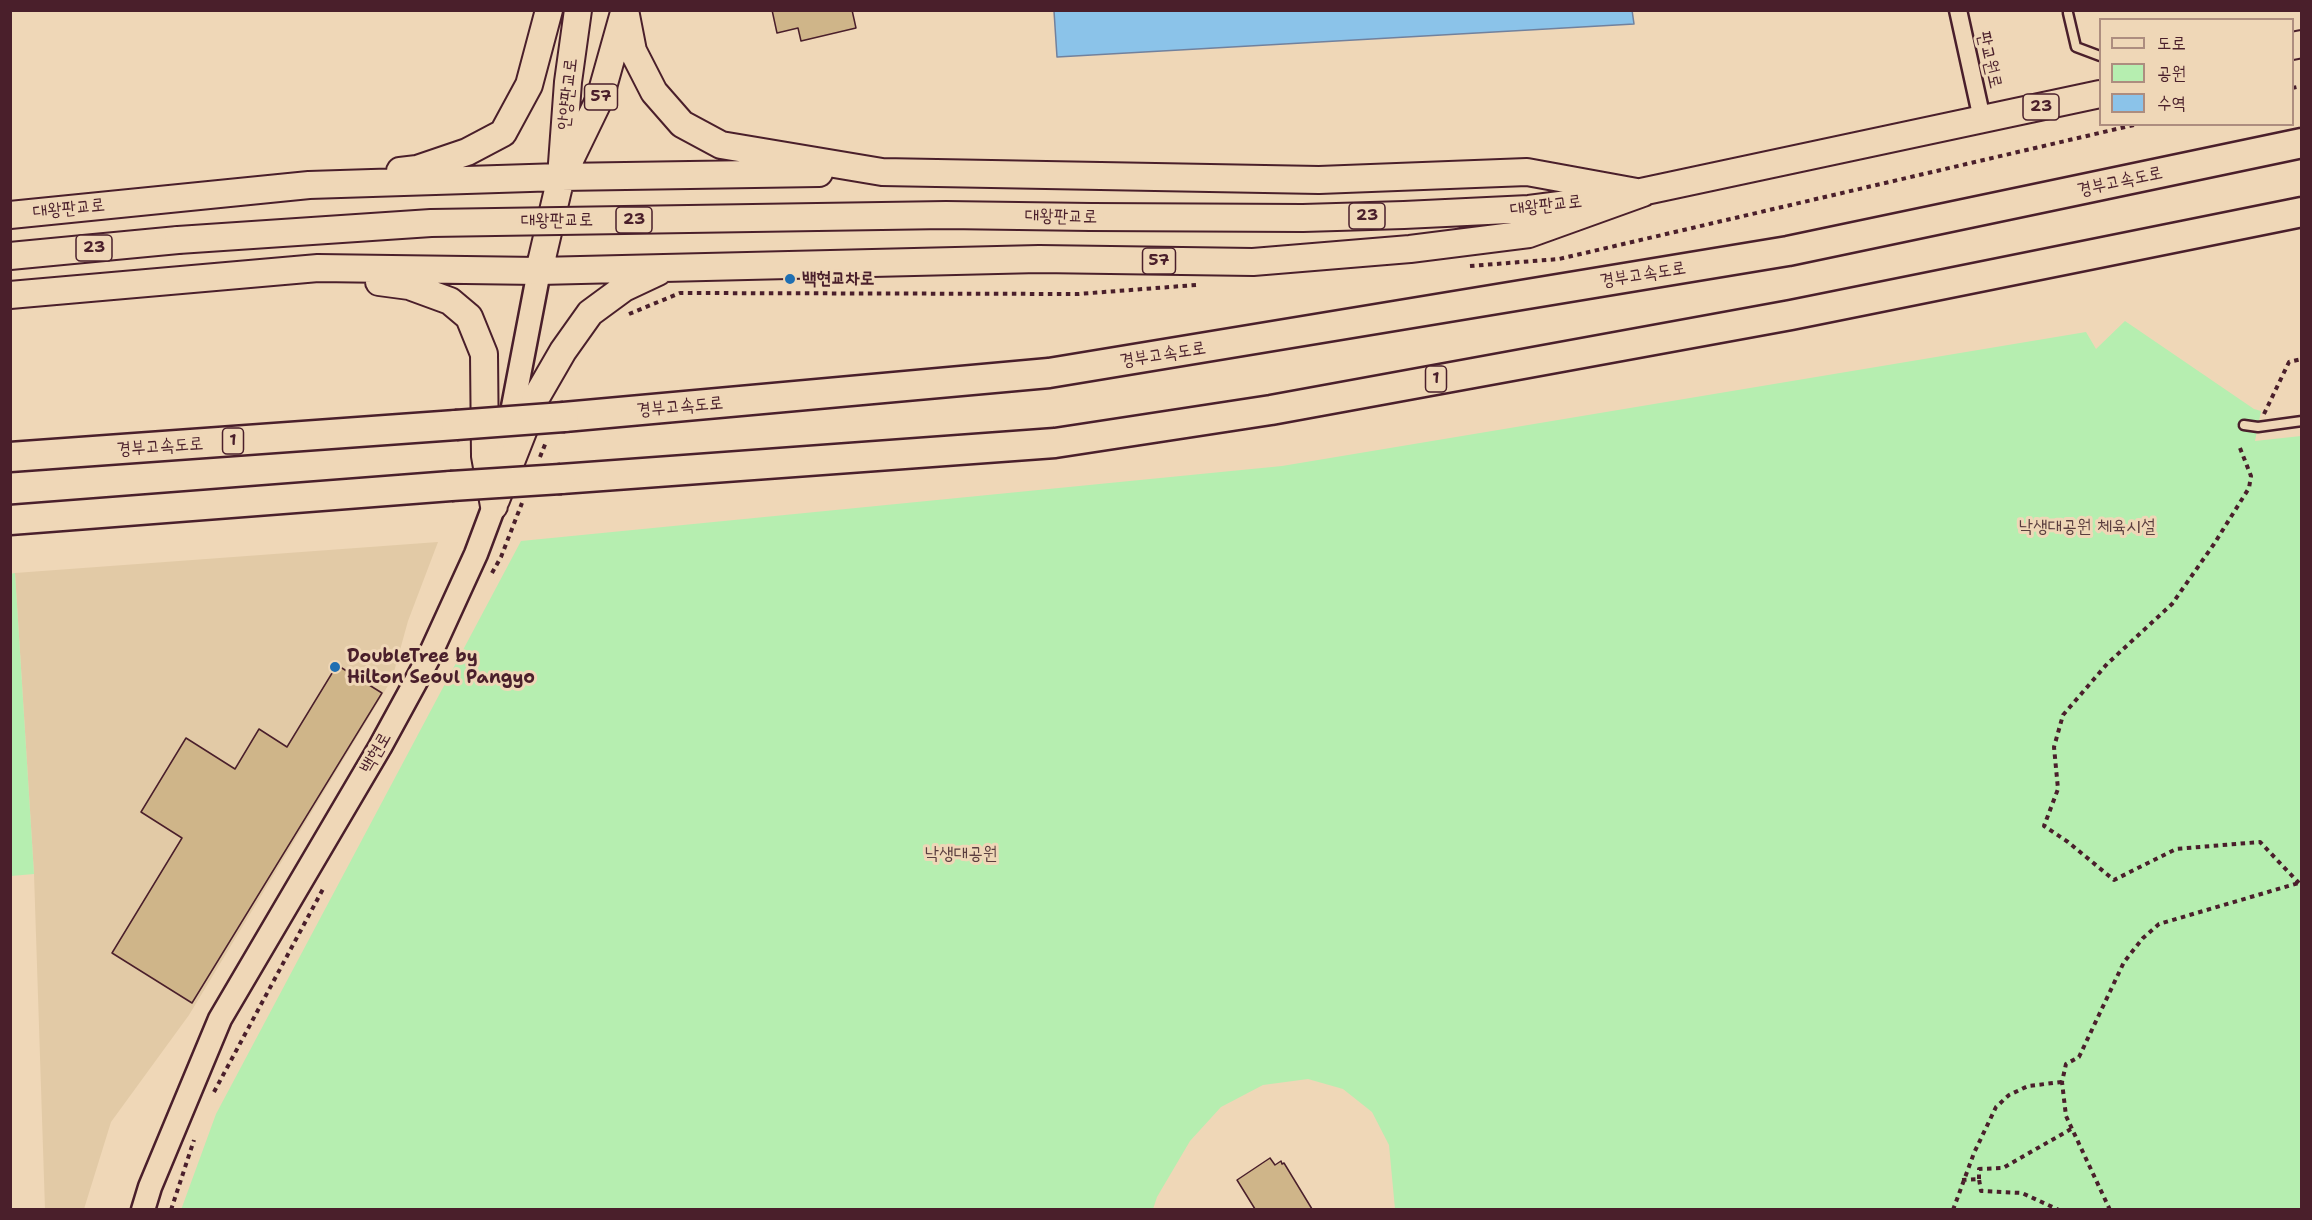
<!DOCTYPE html>
<html>
<head>
<meta charset="utf-8">
<style>
	body { margin:0 }
	#map { position:relative; width:2312px; height:1220px; overflow:hidden; background:#efd7b7; font-family:"Shantell Sans","Poor Story",sans-serif }
	canvas { display:block }
	.frame { position:absolute; inset:0; border:12px solid #4a1f2b; pointer-events:none }
	.legend { position:absolute; left:2099px; top:18px; width:195px; height:108px; box-sizing:border-box; background:#efd7b7; border:2px solid #ad8d7f; margin:0; padding:8px 10px; list-style:none; font-size:18px; color:#4a1f2b }
	.legend li { display:flex; align-items:center; gap:12px; height:30px }
	.legend b { width:30px; border:2px solid #ad8d7f }
</style>
</head>
<body>
<div id="map">
<canvas width="2312" height="1220"></canvas>
<div class="frame"></div>
<ul class="legend">
<li><b style="height:8px;background:#efd7b7"></b>도로</li>
<li><b style="height:16px;background:#b6eeb0"></b>공원</li>
<li><b style="height:16px;background:#8bc3e9"></b>수역</li>
</ul>
</div>
<script>
const c = document.querySelector('canvas').getContext('2d');
c.lineJoin = 'round';
function fillPath(path, color) {
  c.fillStyle = color;
  c.fill(path, 'evenodd');
}
function shape(rows) {
  const path = new Path2D();
  for (const r of rows) {
    path.moveTo(r[0], r[1]);
    for (let i = 2; i < r.length; i += 2) path.lineTo(r[i], r[i + 1]);
  }
  return path;
}
function trace(path, color, width, dash) {
  c.strokeStyle = color;
  c.lineWidth = width;
  c.lineCap = dash ? 'butt' : 'round';
  c.setLineDash(dash || []);
  c.stroke(path);
}
function drawText(font, color, halo, rows, align = 'center') {
  c.font = font + ' "Shantell Sans","Poor Story",sans-serif';
  c.lineWidth = 6;
  c.setLineDash([]);
  c.textBaseline = 'middle';
  c.strokeStyle = halo;
  c.fillStyle = color;
  for (const [text, x, y, turn = 0] of rows) {
    c.save();
    c.translate(x, y);
    c.rotate((+turn || 0) * Math.PI / 180);
    c.textAlign = isNaN(turn) ? turn : align;
    if (halo) c.strokeText(text, 0, 0);
    c.fillText(text, 0, 0);
    c.restore();
  }
}
fillPath(shape([
	[438,542,408,621,392,679,189,1015,111,1122,84,1209,45,1209,34,874,15,573]
]), '#e2caa6');
fillPath(shape([
	[2125,321,2254,409,2261,411,2255,441,2301,436,2301,1209,1395,1209,1389,1145,1372,1112,1343,1089,1308,1079,1263,1085,1221,1107,1190,1141,1157,1197,1153,1209,181,1210,216,1114,521,541,1282,466,2086,332,2096,349],
	[15,573,34,874,11,876,10,574]
]), '#b6eeb0');
const water = shape([
	[1632,10,1634,24,1057,57,1054,11,1632,10]
]);
fillPath(water, '#8bc3e9');
trace(water, '#71819d', 1.5);
const building = shape([
	[772,10,852,10,856,28,801,41,798,28,777,33,772,10],
	[337,665,382,693,192,1003,112,953,182,838,141,812,186,738,235,769,259,729,287,747,337,665],
	[1270,1158,1275,1165,1281,1161,1282,1164,1284,1163,1312,1209,1255,1209,1237,1180,1270,1158]
]);
fillPath(building, '#cfb589');
trace(building, '#4a1f2b', 1.5);
const lane = shape([
	[2068,13,2076,47,2100,56],
	[2244,425,2258,427,2302,421]
]);
const street = shape([
	[1958,10,1982,119]
]);
const secondary = shape([
	[143,1210,150,1187,220,1019,380,747,428,659,476,554,494,506,539,271]
]);
const primary = shape([
	[625,10,633,51,654,92,682,124,721,145,882,172,1319,180,1527,172,1642,193],
	[2292,46,2302,44],
	[567,166,600,98,623,16],
	[400,171,417,169,467,152,503,133,529,85,549,10],
	[1627,195,2100,94],
	[10,215,309,185,561,177,819,173],
	[1091,217,1303,218,1404,215,1529,209,1591,201],
	[10,256,178,240],
	[539,271,561,177,568,82,578,10],
	[379,282,409,286,450,301,469,317,484,354,485,456,494,506],
	[10,295,318,268,539,271,1039,259,1253,262,1410,249,1529,234,1643,193],
	[496,500,537,396,563,351,590,313,624,288,658,272]
]);
const highway = shape([
	[564,417,1049,373,1788,251,2302,143],
	[10,457,456,425],
	[561,479,1055,443,1271,410,1791,315,2302,212],
	[10,520,451,486]
]);
trace(lane, '#4a1f2b', 13);
trace(street, '#4a1f2b', 21);
trace(secondary, '#4a1f2b', 27);
trace(primary, '#4a1f2b', 30);
trace(highway, '#4a1f2b', 33);
trace(shape([
	[2292,88,2302,86],
	[1470,266,1559,259,2138,124],
	[629,314,680,293,1078,294,1196,285],
	[2264,414,2289,362,2302,359],
	[2240,448,2251,476,2249,488,2214,544,2172,604,2107,664,2063,715,2054,747,2058,789,2044,826,2068,842,2114,880,2176,849,2260,842,2299,883],
	[540,457,546,442],
	[492,573,501,557,522,503],
	[214,1092,323,889],
	[1979,1179,1979,1169,2003,1168,2071,1129],
	[1962,1180,1979,1179,1981,1191,2022,1193,2059,1210],
	[171,1210,194,1140],
	[1953,1210,1974,1153,1996,1107,2009,1095,2028,1086,2062,1082],
	[2110,1210,2066,1116,2062,1082,2066,1064,2079,1057,2124,962,2143,938,2159,924,2302,882]
]), '#4a1f2b', 4, [4.5, 4.5]);
trace(lane, '#efd7b7', 8);
trace(street, '#efd7b7', 16);
trace(secondary, '#efd7b7', 22);
trace(primary, '#efd7b7', 26);
trace(highway, '#efd7b7', 28);
const primaryBridge = shape([
	[178,240,431,223,946,215,1091,217]
]);
const highwayBridge = shape([
	[456,425,564,417],
	[451,486,561,479]
]);
trace(primaryBridge, '#4a1f2b', 30, []);
trace(highwayBridge, '#4a1f2b', 33, []);
trace(primaryBridge, '#efd7b7', 26);
trace(highwayBridge, '#efd7b7', 28);
for (const [x, y, r, color] of [
	[790,279,6,"#1f6fb2"],
	[335,667,6,"#1f6fb2"]
]) {
  const dot = new Path2D();
  dot.arc(x, y, r, 0, 2 * Math.PI);
  c.fillStyle = color;
  c.fill(dot);
  trace(dot, '#efd7b7', 2);
}
for (const [x, y, w] of [
	[601,97,33],
	[2041,107,36],
	[1367,216,36],
	[634,220,36],
	[94,248,36],
	[1159,261,33],
	[1436,379,21],
	[233,441,21]
]) {
  const box = new Path2D();
  box.roundRect(x - w / 2, y - 13, w, 26, 4.5);
  c.fillStyle = '#efd7b7';
  c.fill(box);
  trace(box, '#4a1f2b', 1.5);
}
drawText('bold 16px', '#4a1f2b', null, [
	["57",601,97],
	["23",2041,107],
	["23",1367,216],
	["23",634,220],
	["23",94,248],
	["57",1159,261],
	["1",1436,379],
	["1",233,441]
]);
drawText('18px', '#4a1f2b', '#efd7b7', [
	["판교원로",1989,60,77],
	["안양판교로",568,94,-84],
	["경부고속도로",2120,182,-12],
	["대왕판교로",1546,206,-7],
	["대왕판교로",69,209,-6],
	["대왕판교로",1061,217,1],
	["대왕판교로",557,221,-1],
	["경부고속도로",1643,275,-9],
	["경부고속도로",1163,355,-9],
	["경부고속도로",680,407,-5],
	["경부고속도로",160,447,-4],
	["백현로",376,753,-60]
]);
drawText('bold 18px', '#4a1f2b', '#efd7b7', [
	["백현교차로",802,279],
	["DoubleTree by",347,657],
	["Hilton Seoul Pangyo",347,678]
], 'left');
drawText('18px', '#5a3e3f', '#efd7b7', [
	["낙생대공원 체육시설",2087,527],
	["낙생대공원",961,854]
]);
</script>
</body>
</html>
